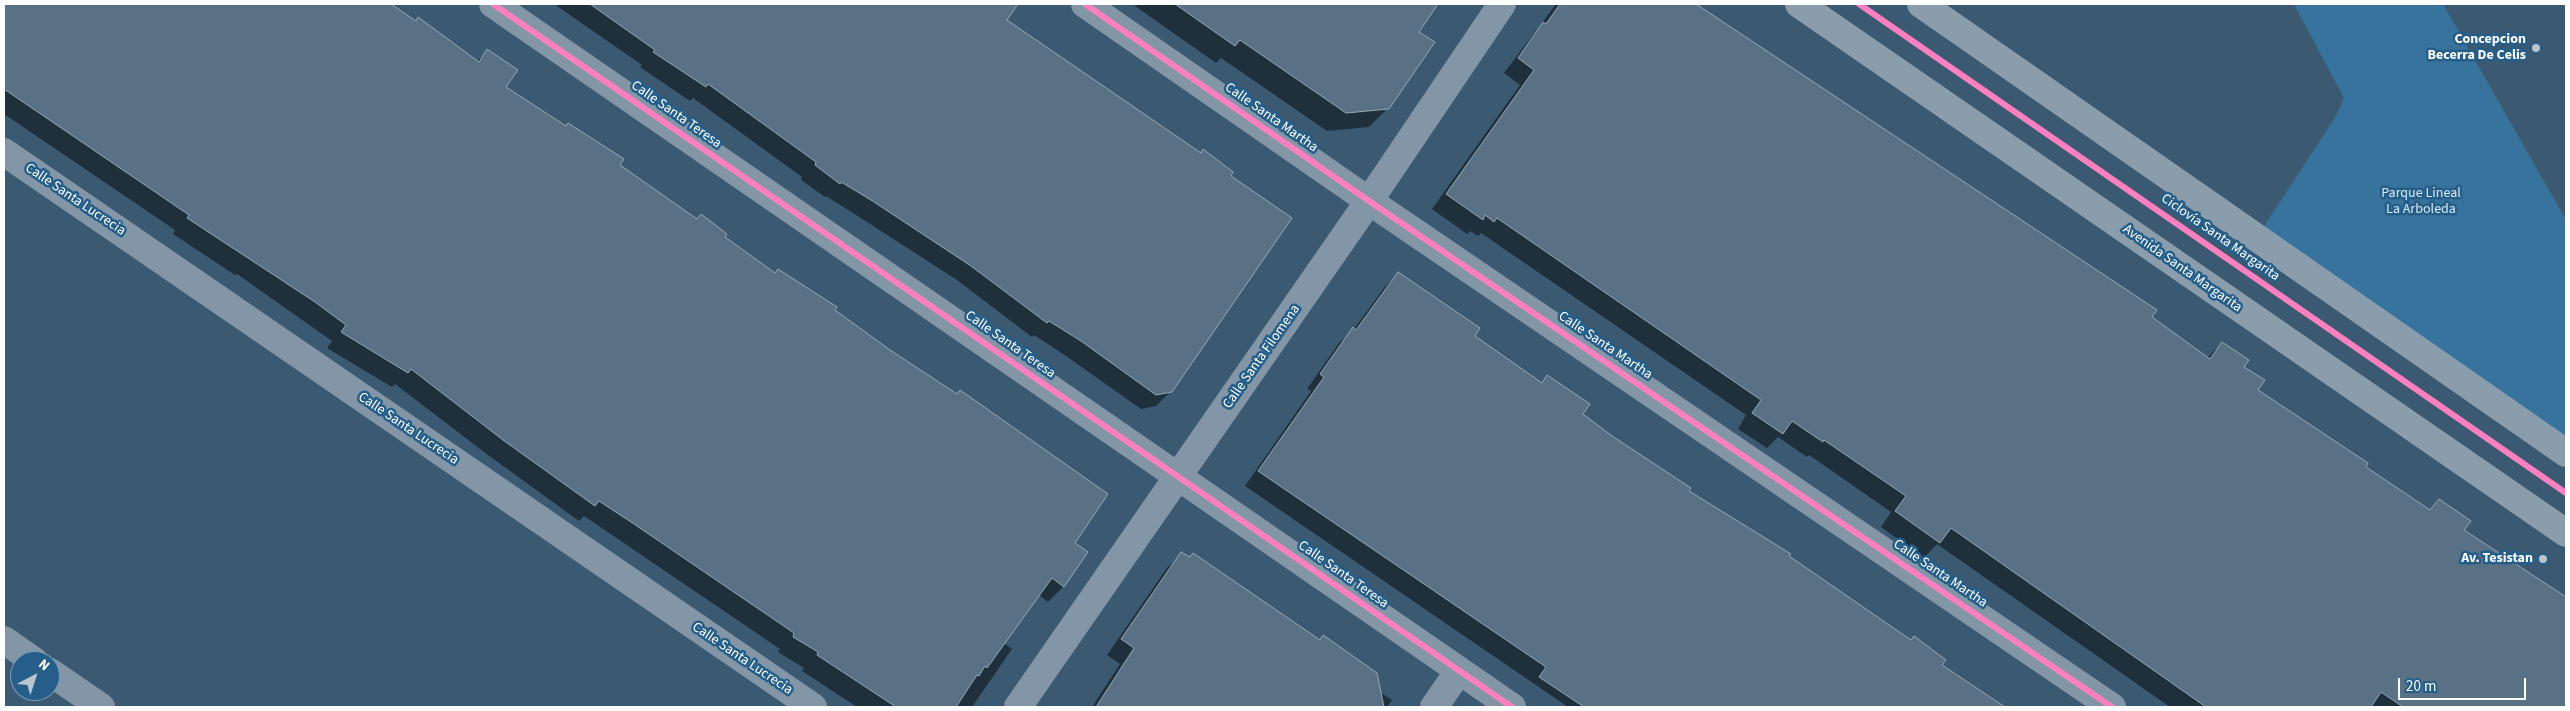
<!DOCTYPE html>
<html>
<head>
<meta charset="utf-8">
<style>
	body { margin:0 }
	#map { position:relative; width:2570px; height:711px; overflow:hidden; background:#3b5a72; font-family:"Source Sans 3",sans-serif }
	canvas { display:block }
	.frame { position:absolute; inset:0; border:5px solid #fff; pointer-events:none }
	.north { position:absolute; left:10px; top:651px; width:50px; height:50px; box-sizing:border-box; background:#245e89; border:1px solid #7c9eb8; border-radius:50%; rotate:40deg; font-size:14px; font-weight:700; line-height:20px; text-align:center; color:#fff }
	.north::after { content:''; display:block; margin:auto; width:18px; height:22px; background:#bac5ce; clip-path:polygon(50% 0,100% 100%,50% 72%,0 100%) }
	.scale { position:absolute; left:2398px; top:678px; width:128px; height:22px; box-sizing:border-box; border:2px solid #fff; border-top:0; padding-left:6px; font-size:15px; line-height:18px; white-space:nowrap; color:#fff; -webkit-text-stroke:4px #245e89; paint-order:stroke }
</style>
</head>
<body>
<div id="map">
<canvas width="2570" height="711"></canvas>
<div class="frame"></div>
<div class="north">N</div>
<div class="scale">20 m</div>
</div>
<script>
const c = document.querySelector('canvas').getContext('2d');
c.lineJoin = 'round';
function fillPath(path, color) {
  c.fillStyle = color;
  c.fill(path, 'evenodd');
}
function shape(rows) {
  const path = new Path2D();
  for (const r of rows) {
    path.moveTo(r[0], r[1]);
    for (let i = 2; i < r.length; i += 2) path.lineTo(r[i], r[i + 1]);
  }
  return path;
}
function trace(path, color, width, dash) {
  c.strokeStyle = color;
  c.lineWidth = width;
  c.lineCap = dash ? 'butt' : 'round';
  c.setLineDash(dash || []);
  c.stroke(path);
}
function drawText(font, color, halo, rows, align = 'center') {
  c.font = font + ' "Source Sans 3",sans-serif';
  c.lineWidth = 5;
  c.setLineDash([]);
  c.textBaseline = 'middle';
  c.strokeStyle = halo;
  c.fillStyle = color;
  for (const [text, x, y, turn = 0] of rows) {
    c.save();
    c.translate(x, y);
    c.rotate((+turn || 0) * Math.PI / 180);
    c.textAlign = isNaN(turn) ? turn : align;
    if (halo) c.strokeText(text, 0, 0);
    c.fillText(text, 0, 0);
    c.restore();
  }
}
fillPath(shape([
	[2294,4,2443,4,2566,220,2566,448,2259,234,2336,116,2344,98]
]), '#37739c');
fillPath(shape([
	[4,4,389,4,415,22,418,19,476,62,488,51,505,88,775,275,833,311,1073,543,1086,552,1063,587,1048,602,1039,595,1004,643,1012,649,972,707,857,707,802,671,804,668,778,652,780,649,584,516,579,521,488,455,395,384,392,387,327,348,332,341,237,274,235,275,173,234,175,230,4,114],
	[554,4,992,4,1008,15,1005,20,1171,391,1156,406,1141,409,1066,356,1034,335,1032,337,957,280,856,215,826,196,825,197,801,180,802,177,693,98,690,101,640,67,642,65],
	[1137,4,1437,4,1417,33,1388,108,1369,127,1327,131,1221,58,1216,63,1135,6],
	[1556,4,1694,4,2156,310,2150,317,2207,358,2222,343,2242,367,2256,390,2429,511,2439,500,2462,531,2566,598,2566,707,2170,707,1937,544,1924,558,1881,527,1891,512,1809,455,1807,457,1778,437,1767,448,1738,429,1746,415,1481,233,1478,236,1470,231,1467,234,1432,209,1520,85,1504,73],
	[1398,273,1473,336,1541,383,1547,376,1581,414,1688,491,1788,556,2002,707,1568,707,1245,486,1311,391,1307,389,1339,343,1354,329,1384,288],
	[1182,554,1319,641,1323,636,1380,692,1392,700,1387,707,1092,707,1120,664,1107,655,1167,568]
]), '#0007');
const building = shape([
	[4,4,391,4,416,21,418,17,479,62,487,49,518,70,506,87,566,126,568,123,624,159,620,165,697,219,701,214,727,234,725,237,775,273,778,269,837,307,835,310,890,350,957,394,960,390,1108,494,1075,543,1088,552,1064,587,1052,578,987,668,985,666,979,676,977,675,956,707,896,707,817,655,818,652,793,637,794,633,634,524,599,501,595,506,503,440,411,369,408,373,341,332,346,325,315,302,187,218,189,215,4,89,4,4],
	[590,4,1018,4,1007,20,1201,153,1203,149,1233,172,1231,176,1292,218,1172,392,1156,395,1081,341,1049,321,1047,323,971,266,871,200,841,182,840,184,815,165,816,162,708,84,706,87,653,52,655,50,590,4],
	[1175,4,1438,4,1419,32,1435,42,1389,109,1346,113,1240,40,1235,46,1175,4],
	[1560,4,1696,4,2157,310,2152,317,2210,359,2222,342,2249,360,2244,367,2265,380,2258,390,2368,463,2366,467,2430,510,2439,499,2471,521,2464,530,2566,597,2566,707,2403,707,2381,692,2371,707,2206,707,1951,528,1940,543,1895,511,1906,496,1824,440,1823,442,1792,421,1783,434,1752,413,1761,400,1497,218,1494,222,1485,215,1483,220,1446,194,1534,70,1518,58,1543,22,1546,24,1560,4],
	[1398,272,1480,328,1475,336,1542,383,1547,375,1590,404,1583,414,1612,436,1691,488,1689,491,1791,554,1789,556,1911,640,1914,636,1946,660,1942,665,2005,707,1584,707,1539,677,1546,667,1258,471,1324,377,1320,374,1353,327,1356,330,1398,272],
	[1181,552,1190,557,1193,553,1320,640,1323,635,1377,673,1384,707,1096,707,1134,648,1121,639,1181,552]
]);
fillPath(building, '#597184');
trace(building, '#96a8b5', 1);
trace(shape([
	[493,4,1512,707],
	[1085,4,1369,201,2112,707],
	[4,152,813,707],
	[4,640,34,661],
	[50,672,101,707],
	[1018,707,1369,201,1502,4],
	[1434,707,1459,671]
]), '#8296a7', 28);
trace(shape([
	[1799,4,2566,533],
	[1921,4,2566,453]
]), '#899dac', 28);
trace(shape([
	[493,4,1512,707],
	[1085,4,1369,201,2112,707],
	[1859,4,2566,493]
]), '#ff80c0', 6);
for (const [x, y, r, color] of [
	[2536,48,5,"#bac5ce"],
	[2543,559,5,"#bac5ce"]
]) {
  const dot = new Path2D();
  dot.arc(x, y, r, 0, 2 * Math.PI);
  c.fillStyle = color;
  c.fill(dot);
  trace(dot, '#245e89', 2);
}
drawText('bold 14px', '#fff', '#245e89', [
	["Concepcion",2526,40],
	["Becerra De Celis",2526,56],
	["Av. Tesistan",2533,559]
], 'right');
drawText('14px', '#fff', '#245e89', [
	["Calle Santa Teresa",676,115,35],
	["Calle Santa Martha",1271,118,35],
	["Calle Santa Lucrecia",75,200,34],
	["Ciclovía Santa Margarita",2220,238,35],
	["Avenida Santa Margarita",2182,269,35],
	["Calle Santa Teresa",1010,345,35],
	["Calle Santa Martha",1605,346,34],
	["Calle Santa Filomena",1262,357,-55],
	["Calle Santa Lucrecia",408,429,34],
	["Calle Santa Martha",1940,574,34],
	["Calle Santa Teresa",1343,575,35],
	["Calle Santa Lucrecia",742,659,34]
]);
drawText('14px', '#d5e9f7', '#245e89', [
	["Parque Lineal",2421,194],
	["La Arboleda",2421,210]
]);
</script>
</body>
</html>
